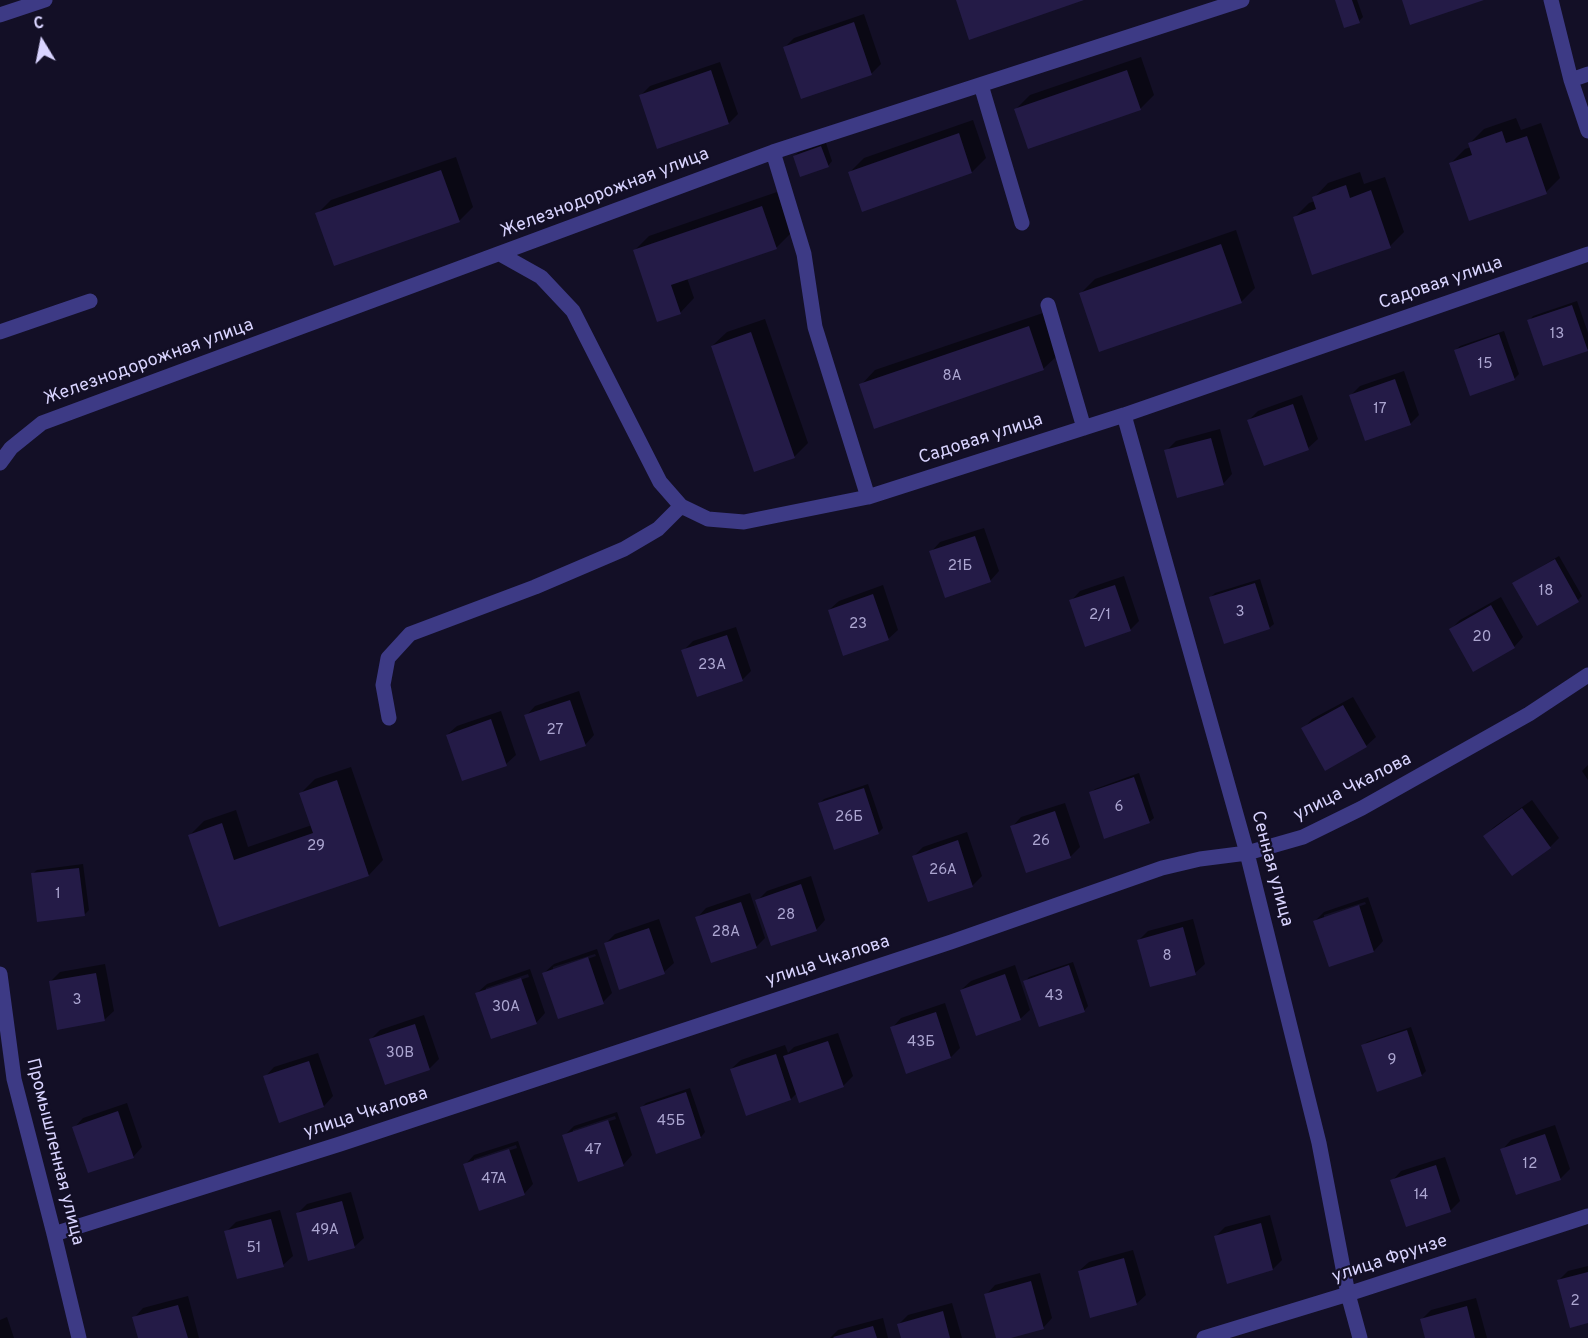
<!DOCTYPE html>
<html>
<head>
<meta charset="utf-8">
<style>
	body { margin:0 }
	#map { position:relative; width:1588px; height:1338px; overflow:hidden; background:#130f26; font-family:Overpass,sans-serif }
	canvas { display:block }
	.north { position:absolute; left:12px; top:12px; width:60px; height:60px; -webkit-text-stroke:4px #130f26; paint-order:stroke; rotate:350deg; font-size:16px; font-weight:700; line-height:24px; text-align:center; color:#d9d4ff }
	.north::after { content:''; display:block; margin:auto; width:21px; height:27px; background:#d9d4ff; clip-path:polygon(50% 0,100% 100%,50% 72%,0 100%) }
</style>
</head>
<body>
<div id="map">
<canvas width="1588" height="1338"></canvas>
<div class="north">С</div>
</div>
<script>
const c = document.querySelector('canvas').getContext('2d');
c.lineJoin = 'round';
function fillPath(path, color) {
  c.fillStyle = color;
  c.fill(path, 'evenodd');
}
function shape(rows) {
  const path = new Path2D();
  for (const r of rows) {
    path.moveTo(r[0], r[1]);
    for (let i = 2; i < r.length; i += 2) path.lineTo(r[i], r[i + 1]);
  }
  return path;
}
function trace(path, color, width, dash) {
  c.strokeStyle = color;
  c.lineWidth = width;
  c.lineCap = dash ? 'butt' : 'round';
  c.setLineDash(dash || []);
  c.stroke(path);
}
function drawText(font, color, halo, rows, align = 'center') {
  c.font = font + ' Overpass,sans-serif';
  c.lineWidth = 4.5;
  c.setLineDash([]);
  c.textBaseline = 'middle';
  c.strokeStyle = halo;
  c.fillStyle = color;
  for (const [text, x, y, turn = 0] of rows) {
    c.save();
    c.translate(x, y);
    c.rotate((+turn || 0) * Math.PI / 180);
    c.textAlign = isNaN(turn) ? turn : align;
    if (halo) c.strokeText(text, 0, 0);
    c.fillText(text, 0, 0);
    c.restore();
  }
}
fillPath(shape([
	[1336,0,1357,0,1363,17,1359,21],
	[864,14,881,64,872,73,802,98,785,47,794,38],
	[1141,57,1154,95,1140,109,1016,109,1030,95],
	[720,62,738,114,729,123,640,96,650,86],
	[1516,118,1521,130,1541,123,1560,178,1546,192,1451,163,1465,149,1471,147,1470,143,1484,129],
	[973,120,986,158,972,172,850,172,864,158],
	[826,143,832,161,828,166,794,156,799,152],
	[456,157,473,207,459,221,317,214,331,200],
	[1360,172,1364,184,1385,177,1404,232,1390,246,1294,218,1309,203,1315,201,1314,198,1328,183],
	[777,192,791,233,777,247,687,278,694,298,680,313,634,251,649,236],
	[1236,230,1255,288,1241,302,1081,293,1095,279],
	[1577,301,1588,333,1588,349,1544,364,1529,321,1533,316],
	[1043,313,1058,355,1043,369,861,385,875,370],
	[765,319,808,443,794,457,712,346,727,332],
	[1504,331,1519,374,1514,379,1456,350,1460,346],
	[1404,371,1419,415,1410,424,1351,395,1360,386],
	[1302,395,1318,439,1308,448,1249,420,1258,411],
	[1220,429,1232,474,1223,484,1166,451,1176,441],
	[984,528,999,571,990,581,931,552,940,542],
	[1559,556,1582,596,1578,600,1514,583],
	[1124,576,1139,621,1130,630,1071,601,1080,591],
	[1260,579,1274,624,1269,628,1211,597,1215,593],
	[883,585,898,630,888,639,829,610,839,601],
	[1501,597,1523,637,1514,647,1451,629,1460,620],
	[736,627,751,671,742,680,683,651,693,641],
	[579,691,594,735,585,745,526,716,535,706],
	[1353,697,1376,737,1366,746,1303,729,1312,719],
	[501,711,516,755,506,764,447,735,457,726],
	[1588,765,1588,780,1582,771],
	[351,767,383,860,369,875,220,925,190,835,204,821,236,810,248,847,312,825,301,793,315,779],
	[1139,773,1154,818,1149,822,1091,793,1095,789],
	[868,784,883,828,878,833,820,803,824,799],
	[1532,800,1559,838,1550,847,1485,836,1494,827],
	[1065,803,1080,847,1071,856,1027,871,1012,827,1021,817],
	[967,832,982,876,973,885,929,901,914,856,923,847],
	[83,864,89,910,84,915,32,874,37,870],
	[811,876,825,920,816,930,757,901,767,891],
	[750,893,765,938,756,947,697,918,706,908],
	[1368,897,1383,941,1374,951,1330,965,1315,921,1324,912],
	[1365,902,1366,904,1324,919,1324,915],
	[659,919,674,963,664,972,606,943,615,934],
	[1193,919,1205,964,1195,973,1139,940,1148,931],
	[597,949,612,993,603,1002,544,973,554,964],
	[595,954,596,956,553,971,553,967],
	[1073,962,1088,1006,1084,1011,1025,982,1029,977],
	[105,964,114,1011,104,1020,50,982,60,972],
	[1015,965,1030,1010,1020,1019,961,990,971,981],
	[530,969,545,1013,536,1023,477,993,487,984],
	[528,974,529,977,486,991,486,988],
	[945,1003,960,1048,951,1057,892,1028,901,1018],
	[424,1015,439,1059,430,1068,386,1084,371,1039,380,1030],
	[1411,1027,1426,1071,1422,1075,1363,1046,1367,1042],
	[838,1033,853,1076,843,1086,797,1093,791,1099,731,1069,741,1060,785,1045,788,1053,794,1047],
	[318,1053,333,1096,324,1106,265,1077,274,1067],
	[690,1088,705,1132,701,1137,657,1152,642,1107,646,1103],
	[127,1103,142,1147,133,1157,74,1128,83,1118],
	[617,1112,632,1155,623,1165,564,1136,574,1126],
	[615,1116,616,1119,573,1133,573,1130],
	[1555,1125,1570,1169,1560,1179,1502,1150,1511,1140],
	[518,1141,533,1184,524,1194,465,1165,474,1155],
	[516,1145,517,1148,474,1162,474,1159],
	[1445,1157,1460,1201,1451,1210,1407,1225,1392,1181,1401,1171],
	[351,1192,364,1238,354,1247,297,1214,307,1204],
	[280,1210,293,1256,283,1265,226,1232,236,1222],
	[1270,1215,1282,1260,1273,1269,1216,1236,1225,1227],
	[1133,1250,1146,1295,1136,1304,1079,1271,1089,1262],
	[1588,1266,1588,1321,1558,1281,1568,1271],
	[1040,1273,1052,1318,1043,1328,1005,1338,998,1338,986,1295,995,1285],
	[188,1296,199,1338,139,1338,134,1318,143,1308],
	[1476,1298,1487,1338,1427,1338,1422,1319,1431,1310],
	[952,1303,962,1338,902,1338,899,1324,908,1315],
	[7,1317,14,1338,0,1338,0,1320],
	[883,1318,888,1338,830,1338,838,1330]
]), '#0007');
fillPath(shape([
	[956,0,1084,0,969,40],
	[1335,0,1352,0,1360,23,1344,28],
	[1402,0,1484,0,1410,25],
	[854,22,872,75,801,99,783,47],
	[711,70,729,124,657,149,639,95],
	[1127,70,1141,110,1028,149,1014,109],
	[1502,131,1506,143,1527,136,1547,194,1469,221,1449,163,1472,155,1468,143],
	[959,133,972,173,862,212,848,172],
	[821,146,829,167,800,177,793,156],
	[441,170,460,222,334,266,315,213],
	[1346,185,1350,198,1371,190,1391,248,1312,275,1293,217,1316,209,1312,197],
	[762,206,777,249,671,285,681,314,657,322,633,250],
	[1221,244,1242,303,1099,352,1079,293],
	[1572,305,1588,351,1543,366,1527,320],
	[1029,326,1044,370,874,429,859,384],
	[751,332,795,458,754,472,711,346],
	[1499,334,1515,380,1470,396,1454,350],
	[1395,379,1411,425,1365,441,1349,395],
	[1293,404,1309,450,1264,466,1247,420],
	[1211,438,1224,485,1177,498,1164,450],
	[975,536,991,582,945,598,929,551],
	[1555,559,1579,602,1537,626,1512,583],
	[1255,583,1270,629,1224,644,1209,597],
	[1115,585,1131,631,1085,647,1069,600],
	[873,594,889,640,843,656,828,610],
	[1491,605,1515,648,1473,672,1449,629],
	[727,635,743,681,697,697,681,650],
	[570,700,586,746,540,761,524,715],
	[1343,705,1367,747,1325,771,1301,728],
	[491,719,507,766,462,781,446,735],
	[1134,777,1150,823,1104,839,1089,792],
	[337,780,369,876,219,927,188,835,222,823,234,860,313,833,299,793],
	[864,788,879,834,834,850,818,803],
	[1522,808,1551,848,1512,876,1483,836],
	[1055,811,1071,858,1026,873,1010,826],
	[958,840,973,887,928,902,912,856],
	[79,868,85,916,37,922,31,873],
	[801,884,817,931,771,946,755,900],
	[741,902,757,948,711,963,695,917],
	[1359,905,1374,952,1329,967,1313,921],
	[1183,927,1196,975,1150,987,1137,940],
	[649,928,665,974,619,990,604,943],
	[588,957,604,1004,558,1019,542,973],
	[1069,965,1085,1012,1039,1027,1023,981],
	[96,973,105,1021,57,1030,49,981],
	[1005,974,1021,1020,976,1036,960,990],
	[521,978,537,1024,491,1039,475,993],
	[936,1012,951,1058,906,1074,890,1027],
	[415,1024,430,1070,385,1085,369,1039],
	[1407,1030,1422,1076,1377,1092,1361,1045],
	[828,1041,844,1087,799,1103,783,1056],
	[776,1054,791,1100,746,1116,730,1069],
	[309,1061,324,1107,279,1123,263,1076],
	[686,1092,701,1138,656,1154,640,1107],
	[118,1111,134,1158,88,1173,72,1127],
	[608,1120,624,1166,578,1182,562,1135],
	[1545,1134,1561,1180,1516,1195,1500,1149],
	[509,1149,525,1195,479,1211,463,1164],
	[1436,1165,1451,1212,1406,1227,1390,1180],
	[342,1201,355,1248,308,1261,296,1213],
	[271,1219,284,1267,237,1279,224,1231],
	[1261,1223,1273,1270,1227,1284,1214,1236],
	[1124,1258,1137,1305,1090,1318,1078,1271],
	[1588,1272,1588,1323,1570,1328,1557,1280],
	[1031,1281,1044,1329,1011,1338,996,1338,984,1294],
	[178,1305,188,1338,138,1338,132,1317],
	[1467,1306,1475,1338,1425,1338,1420,1319],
	[943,1311,950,1338,901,1338,897,1324],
	[873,1326,877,1338,834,1338,833,1337]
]), '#241b47');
trace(shape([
	[1551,0,1571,80,1588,131],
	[0,15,45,0],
	[1571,80,1588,74],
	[981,85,1022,223],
	[773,152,804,254,815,327,868,497],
	[500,254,541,277,573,311,660,482,681,506,708,519,744,522,868,497,1124,415,1588,254],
	[1048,305,1084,428],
	[0,332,90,301],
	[1124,415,1247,853,1319,1143,1348,1294,1360,1338],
	[0,463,11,448,42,423,773,152,1242,0],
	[389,718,383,685,388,658,410,634,535,587,624,549,658,529,681,506],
	[0,974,14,1079,54,1234,79,1338],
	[54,1234,340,1144,951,942,1162,868,1200,859,1247,853,1303,837,1362,808,1529,714,1588,675],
	[1204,1338,1348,1294,1588,1216]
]), '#3d3a85', 15);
drawText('15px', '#aca6d1', null, [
	["13",1557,335],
	["15",1485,365],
	["8А",952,377],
	["17",1380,410],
	["21Б",960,567],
	["18",1546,592],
	["3",1240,613],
	["2/1",1100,616],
	["23",858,625],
	["20",1482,638],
	["23А",712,666],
	["27",555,731],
	["6",1119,808],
	["26Б",849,818],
	["26",1041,842],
	["29",316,847],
	["26А",943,871],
	["1",58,895],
	["28",786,916],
	["28А",726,933],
	["8",1167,957],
	["43",1054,997],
	["3",77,1001],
	["30А",506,1008],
	["43Б",921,1043],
	["30В",400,1054],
	["9",1392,1061],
	["45Б",671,1122],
	["47",593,1151],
	["12",1530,1165],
	["47А",494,1180],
	["14",1421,1196],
	["49А",325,1231],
	["51",254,1249],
	["2",1575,1302]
]);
drawText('18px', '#d9d4ff', '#130f26', [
	["Железнодорожная улица",605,194,-21],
	["Садовая улица",1441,284,-19],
	["Железнодорожная улица",149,363,-20],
	["Садовая улица",981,440,-18],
	["улица Чкалова",1353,788,-27],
	["Сенная улица",1271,869,75],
	["улица Чкалова",828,962,-18],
	["улица Чкалова",366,1114,-18],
	["Промышленная улица",54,1152,76],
	["улица Фрунзе",1390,1260,-18]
]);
</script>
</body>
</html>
